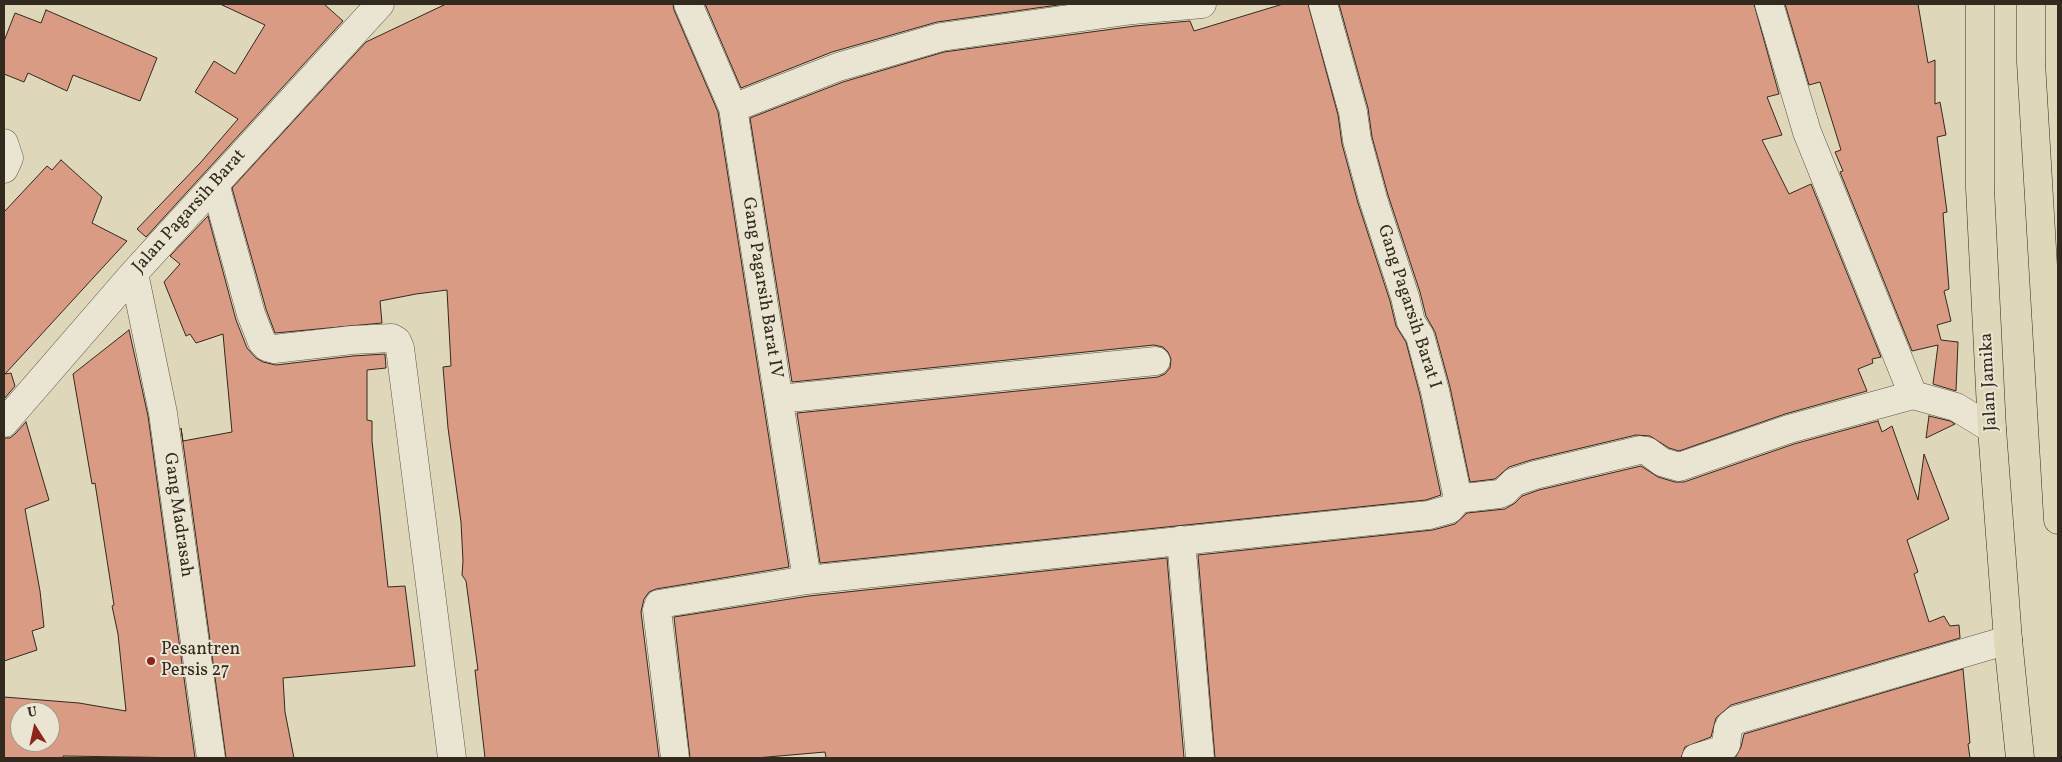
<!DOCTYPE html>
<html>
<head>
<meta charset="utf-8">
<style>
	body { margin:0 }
	#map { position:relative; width:2062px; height:762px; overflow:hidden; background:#dfd7b9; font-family:Vollkorn,serif }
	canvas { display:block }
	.frame { position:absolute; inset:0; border:5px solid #32291f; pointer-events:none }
	.north { position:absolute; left:10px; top:702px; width:50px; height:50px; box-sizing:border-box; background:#eae5d2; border:1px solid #a09a8a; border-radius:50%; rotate:350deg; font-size:14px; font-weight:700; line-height:20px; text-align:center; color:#32291f }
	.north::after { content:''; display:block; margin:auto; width:18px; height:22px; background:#8f2418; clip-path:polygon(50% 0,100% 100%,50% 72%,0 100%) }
</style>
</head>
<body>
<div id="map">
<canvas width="2062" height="762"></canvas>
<div class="frame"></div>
<div class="north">U</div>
</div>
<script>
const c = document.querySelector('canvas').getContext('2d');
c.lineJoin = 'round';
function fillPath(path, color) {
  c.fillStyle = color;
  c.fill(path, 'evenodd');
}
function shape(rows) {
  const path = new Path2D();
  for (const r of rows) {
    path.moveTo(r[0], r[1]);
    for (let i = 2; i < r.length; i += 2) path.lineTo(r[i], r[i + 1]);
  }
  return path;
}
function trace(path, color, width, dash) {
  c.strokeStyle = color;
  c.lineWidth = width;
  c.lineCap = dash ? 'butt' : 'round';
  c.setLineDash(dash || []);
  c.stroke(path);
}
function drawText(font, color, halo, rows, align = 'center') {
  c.font = font + ' Vollkorn,serif';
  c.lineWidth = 4;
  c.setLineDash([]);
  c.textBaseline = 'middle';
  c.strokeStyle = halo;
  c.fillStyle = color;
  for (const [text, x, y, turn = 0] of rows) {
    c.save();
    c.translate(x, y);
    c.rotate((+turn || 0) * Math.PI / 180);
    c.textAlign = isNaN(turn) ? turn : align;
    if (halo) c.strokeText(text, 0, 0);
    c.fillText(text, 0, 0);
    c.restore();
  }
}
const building = shape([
	[220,4,324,4,343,21,146,237,137,229,201,162,238,119,195,92,214,61,235,74,265,25,220,4],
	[446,4,673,4,674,10,718,112,789,567,656,589,649,592,644,599,641,612,659,758,485,758,475,670,478,670,466,581,462,575,463,561,461,522,448,428,443,367,451,366,447,290,416,294,380,301,382,323,275,333,266,309,232,188,366,42,446,4],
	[705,4,1065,4,937,22,832,52,741,88,705,4],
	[1283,4,1308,4,1338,115,1342,144,1358,203,1390,301,1396,326,1406,342,1420,395,1441,495,1426,500,820,563,797,413,1158,377,1165,374,1170,368,1171,359,1168,352,1163,347,1154,345,792,382,750,118,843,82,944,52,1135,26,1190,21,1194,31,1283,4],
	[1339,4,1754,4,1779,94,1767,97,1782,135,1762,140,1789,194,1811,184,1881,357,1872,359,1873,363,1858,369,1867,391,1785,414,1679,451,1669,448,1650,436,1636,435,1531,460,1509,467,1495,479,1470,482,1450,387,1435,332,1426,316,1420,292,1388,195,1372,137,1368,108,1339,4],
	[1785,4,1918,4,1928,63,1935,60,1935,104,1940,102,1946,135,1937,137,1947,212,1943,213,1949,289,1944,291,1951,321,1937,325,1941,340,1958,342,1956,391,1933,384,1938,345,1912,351,1840,172,1843,171,1835,152,1841,150,1820,82,1809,85,1785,4],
	[46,10,157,58,140,101,73,75,67,91,28,73,24,82,4,74,4,41,15,13,41,23,46,10],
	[61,160,102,197,92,223,127,241,5,374,11,373,15,386,4,399,4,212,47,166,52,170,61,160],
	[208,216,236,320,247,348,256,358,263,362,276,365,353,356,385,354,386,368,367,370,367,420,372,421,372,441,388,587,405,586,415,666,283,678,285,712,294,758,226,758,181,428,183,441,232,432,223,334,196,343,190,334,186,336,164,282,180,264,170,256,208,216],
	[129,330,148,416,195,758,63,756,63,758,4,758,4,697,79,703,126,711,118,634,112,606,114,605,95,483,92,484,73,374,129,330],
	[20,712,50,712,50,742,20,742,20,712],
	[1929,416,1950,421,1955,424,1926,438,1929,416],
	[1878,421,1882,432,1892,426,1918,500,1924,454,1949,519,1907,540,1918,572,1914,574,1929,622,1944,616,1950,626,1959,625,1960,638,1731,705,1716,718,1711,737,1685,747,1681,758,1215,758,1198,555,1433,530,1455,524,1467,513,1505,509,1515,503,1522,496,1539,490,1641,466,1658,477,1675,482,1684,482,1794,444,1878,421],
	[26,422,49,500,25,509,40,591,44,627,32,631,37,650,4,661,4,438,10,438,15,434,26,422],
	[1167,558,1184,758,826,758,825,752,756,758,690,758,674,617,809,596,1167,558],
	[1963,669,1970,743,1968,744,1970,758,1735,758,1741,747,1744,734,1963,669]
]);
fillPath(building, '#d99b84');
trace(building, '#32291f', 1);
const minor = shape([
	[688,4,733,108,807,580],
	[1769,4,1807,132,1913,395,1956,407,1992,429],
	[733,108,838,67,941,37,1133,10,1202,4],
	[4,143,9,158,4,169],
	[215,184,251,314,262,342,267,347,274,349,352,340,392,338,397,341,400,348,452,758],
	[134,273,163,413,211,758],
	[779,399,1156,361],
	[4,423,134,273,380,4],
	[1456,499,1499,494,1504,492,1514,482,1535,475,1640,450,1647,451,1662,462,1679,467,1789,429,1913,395],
	[1181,540,1200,758],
	[675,758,657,610,659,604,807,580,1429,515,1450,509,1456,502,1457,494,1435,391,1420,336,1411,322,1405,297,1373,199,1357,140,1353,112,1323,4],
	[1696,758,1722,750,1726,745,1728,729,1730,725,1736,720,2008,640]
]);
const primary = shape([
	[1980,4,1980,188,1992,429,2008,640,2020,758],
	[2031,4,2031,62,2058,520]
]);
trace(minor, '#5d5446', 29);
trace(primary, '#32291f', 29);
trace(minor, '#eae5d2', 28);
trace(primary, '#dfd7b9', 28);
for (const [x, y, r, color] of [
	[151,661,5,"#8f2418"]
]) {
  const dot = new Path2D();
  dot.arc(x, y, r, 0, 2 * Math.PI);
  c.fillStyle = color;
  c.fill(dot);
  trace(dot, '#eae5d2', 2);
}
drawText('18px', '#32291f', '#eae5d2', [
	["Jalan Pagarsih Barat",190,212,-48],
	["Gang Pagarsih Barat IV",761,288,81],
	["Gang Pagarsih Barat I",1408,307,72],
	["Jalan Jamika",1990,382,-93],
	["Gang Madrasah",177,515,82]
]);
drawText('18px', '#32291f', '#eae5d2', [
	["Pesantren",161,651],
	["Persis 27",161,672]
], 'left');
</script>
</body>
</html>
